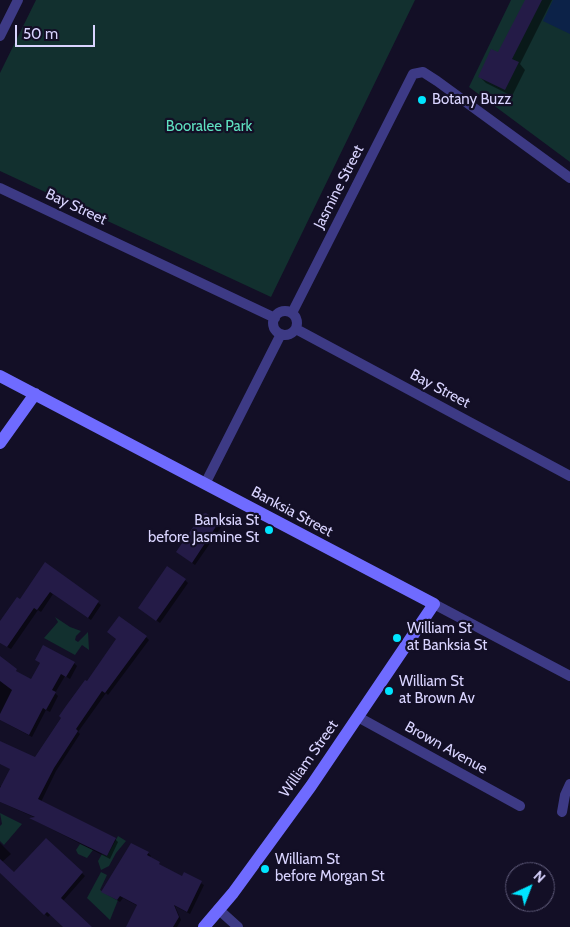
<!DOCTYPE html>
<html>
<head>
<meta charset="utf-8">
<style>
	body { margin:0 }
	#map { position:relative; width:570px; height:927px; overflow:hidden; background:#130f26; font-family:Cabin,sans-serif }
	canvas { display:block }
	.north { position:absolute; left:505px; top:862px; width:50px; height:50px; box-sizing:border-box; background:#130f26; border:1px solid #625e7d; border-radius:50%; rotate:43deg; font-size:14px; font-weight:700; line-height:20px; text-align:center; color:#d9d4ff }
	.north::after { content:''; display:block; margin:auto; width:18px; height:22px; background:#00e5ff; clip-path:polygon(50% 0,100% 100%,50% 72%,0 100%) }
	.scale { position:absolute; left:15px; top:25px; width:80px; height:22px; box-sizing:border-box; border:2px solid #d9d4ff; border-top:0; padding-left:6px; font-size:15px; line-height:18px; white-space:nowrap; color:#d9d4ff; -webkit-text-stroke:4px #130f26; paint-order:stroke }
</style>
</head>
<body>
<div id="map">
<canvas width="570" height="927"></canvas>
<div class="north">N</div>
<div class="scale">50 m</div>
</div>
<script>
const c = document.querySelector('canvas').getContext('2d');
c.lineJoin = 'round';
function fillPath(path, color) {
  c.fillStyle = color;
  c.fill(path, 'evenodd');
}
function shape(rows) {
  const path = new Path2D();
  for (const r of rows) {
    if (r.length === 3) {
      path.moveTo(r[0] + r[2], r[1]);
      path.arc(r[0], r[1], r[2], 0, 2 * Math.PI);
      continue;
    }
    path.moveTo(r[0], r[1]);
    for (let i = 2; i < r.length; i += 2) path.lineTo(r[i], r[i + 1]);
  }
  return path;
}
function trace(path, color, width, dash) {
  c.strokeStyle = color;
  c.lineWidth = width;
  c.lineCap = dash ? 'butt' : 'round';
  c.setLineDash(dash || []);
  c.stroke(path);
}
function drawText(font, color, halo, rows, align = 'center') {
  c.font = font + ' Cabin,sans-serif';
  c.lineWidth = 4.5;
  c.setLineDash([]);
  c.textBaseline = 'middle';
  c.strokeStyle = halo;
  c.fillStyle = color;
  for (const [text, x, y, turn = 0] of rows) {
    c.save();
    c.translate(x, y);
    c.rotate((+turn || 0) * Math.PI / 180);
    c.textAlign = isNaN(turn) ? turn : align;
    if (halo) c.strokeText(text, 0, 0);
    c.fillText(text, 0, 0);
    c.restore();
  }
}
fillPath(shape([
	[36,0,415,0,271,297,0,171,0,73],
	[511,0,570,0,570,162,469,87],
	[55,617,70,627,81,631,76,636,75,640,78,642,88,632,89,650,82,645,75,655,44,638,58,622],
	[0,813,22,824,4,845,0,841,0,826,2,824],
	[118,836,126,841,116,853,109,866,101,870,98,861,102,854,107,856],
	[80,844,93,850,87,858,78,854,76,850],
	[101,872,107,875,100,890,118,900,110,920,87,898]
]), '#12302f');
fillPath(shape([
	[553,0,570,0,570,34,543,21]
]), '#0c2248');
fillPath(shape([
	[526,0,552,0,520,64,525,70,512,96,486,83,479,76,498,54],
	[206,514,222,526,195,565,177,552],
	[46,564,101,605,91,620,53,594,41,612,38,610,11,649,0,643,0,624,20,601],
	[185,580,188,583,160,623,142,610],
	[146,637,149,640,108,695,106,693,78,732,80,734,56,771,41,802,115,839,118,842,110,859,32,819,36,818,0,802,0,786,2,787,11,769,0,763,0,742,34,760,87,683],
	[0,658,19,674,32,681,41,664,36,660,74,663,77,666,70,679,65,676,55,693,58,696,50,712,46,710,32,737,0,720],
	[46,840,85,876,63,901,90,927,64,927,51,914,48,917,0,872,0,843,11,854,2,862,14,874],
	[148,853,151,856,149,858,182,878,185,874,204,885,190,914,175,906,181,920,177,927,130,927,138,906,123,898,120,902,106,894]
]), '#0007');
fillPath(shape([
	[525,0,542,0,512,59,519,62,505,90,478,77,491,49,498,52],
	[206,513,219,522,192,563,176,552,202,514],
	[45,562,99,601,88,618,50,592,37,610,34,608,7,647,0,643,0,621,17,597,20,599],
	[167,566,186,579,156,621,138,608],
	[119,616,147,636,105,693,102,691,76,729,78,731,54,768,38,799,116,838,107,856,29,818,35,817,0,802,0,788,10,769,0,764,0,741,35,757,61,718,59,716,66,706,85,680,87,681,116,639,107,632],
	[43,645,75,662,66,677,61,674,52,690,56,692,46,710,43,708,29,735,0,720,0,714,12,690,0,681,0,656,17,669,16,671,31,679,40,663,35,660],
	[46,838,83,872,61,898,92,927,63,927,47,912,44,915,0,873,0,859,14,872],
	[131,843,149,852,147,855,160,862,159,864,182,876,184,872,202,881,187,912,174,905,179,917,173,927,126,927,137,905,120,896,117,900,101,892]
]), '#241b47');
trace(shape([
	[0,36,18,0],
	[0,188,275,318],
	[285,323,12],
	[292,313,413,74,423,72,437,81,570,178],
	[296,329,570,476],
	[205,484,281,334],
	[434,604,570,676],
	[358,717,520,806],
	[562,812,565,795,570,784],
	[218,909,238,927]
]), '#3d3a85', 10);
trace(shape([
	[0,376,434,604,311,786,233,893,204,927],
	[0,443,35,394]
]), '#6f6bff', 12);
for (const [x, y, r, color] of [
	[422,100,5,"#00e5ff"],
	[269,530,5,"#00e5ff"],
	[397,638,5,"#00e5ff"],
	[389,691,5,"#00e5ff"],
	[265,869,5,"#00e5ff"]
]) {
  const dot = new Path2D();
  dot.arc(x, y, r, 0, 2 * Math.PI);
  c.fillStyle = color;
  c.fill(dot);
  trace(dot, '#130f26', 2);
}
drawText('15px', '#d9d4ff', '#130f26', [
	["Botany Buzz",432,100],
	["Banksia St",259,521,"right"],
	["before Jasmine St",259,538,"right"],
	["William St",407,629],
	["at Banksia St",407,646],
	["William St",399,682],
	["at Brown Av",399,699],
	["William St",275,860],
	["before Morgan St",275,877]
], 'left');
drawText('15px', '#5fe0c0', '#130f26', [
	["Booralee Park",209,127]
]);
drawText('15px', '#d9d4ff', '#130f26', [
	["Jasmine Street",339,187,-63],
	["Bay Street",76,207,25],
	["Bay Street",440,389,28],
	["Banksia Street",292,512,28],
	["Brown Avenue",446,748,29],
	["William Street",309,759,-55]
]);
</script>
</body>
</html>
